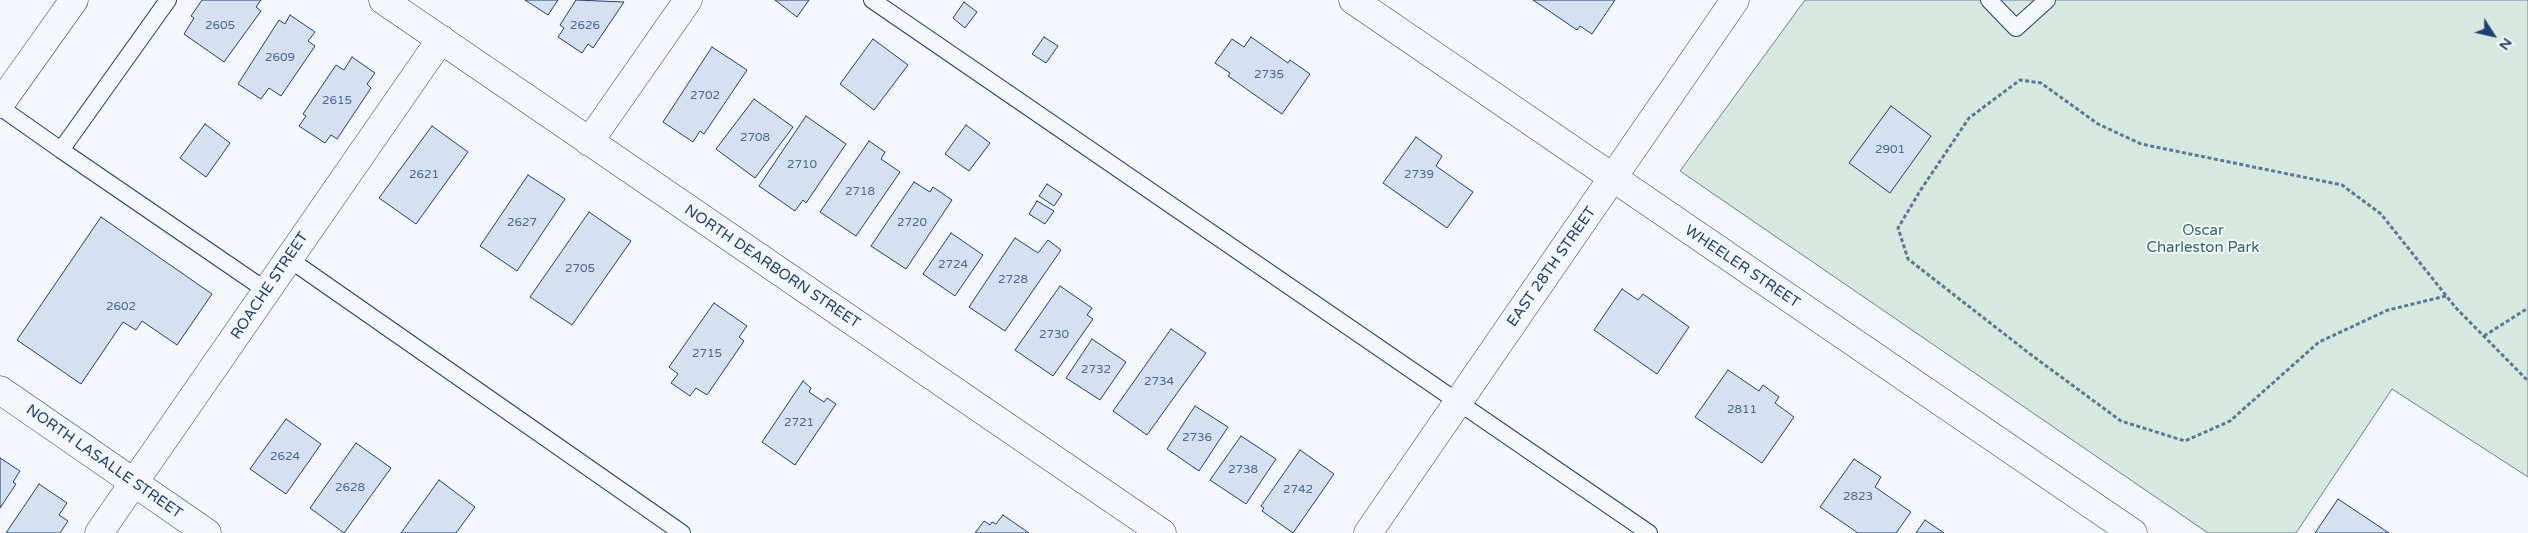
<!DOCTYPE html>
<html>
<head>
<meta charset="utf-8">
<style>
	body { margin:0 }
	#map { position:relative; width:2528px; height:533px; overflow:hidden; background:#f4f7fb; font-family:"Varela Round",sans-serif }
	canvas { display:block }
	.north { position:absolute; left:2468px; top:10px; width:50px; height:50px; -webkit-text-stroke:4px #f4f7fb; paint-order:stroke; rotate:125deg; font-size:14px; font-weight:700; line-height:20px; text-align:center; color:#1d3f73 }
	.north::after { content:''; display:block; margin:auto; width:18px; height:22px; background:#1d3f73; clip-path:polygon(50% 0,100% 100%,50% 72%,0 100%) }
</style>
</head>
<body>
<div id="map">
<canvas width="2528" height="533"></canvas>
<div class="north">N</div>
</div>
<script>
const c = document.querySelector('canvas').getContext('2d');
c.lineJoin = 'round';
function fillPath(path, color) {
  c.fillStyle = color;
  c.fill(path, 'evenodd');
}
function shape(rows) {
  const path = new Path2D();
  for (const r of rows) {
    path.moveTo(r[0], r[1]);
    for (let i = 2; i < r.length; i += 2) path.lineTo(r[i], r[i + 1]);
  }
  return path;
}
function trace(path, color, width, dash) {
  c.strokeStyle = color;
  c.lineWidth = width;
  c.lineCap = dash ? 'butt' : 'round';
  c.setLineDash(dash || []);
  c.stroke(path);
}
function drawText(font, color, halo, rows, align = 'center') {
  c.font = font + ' "Varela Round",sans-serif';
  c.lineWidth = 4;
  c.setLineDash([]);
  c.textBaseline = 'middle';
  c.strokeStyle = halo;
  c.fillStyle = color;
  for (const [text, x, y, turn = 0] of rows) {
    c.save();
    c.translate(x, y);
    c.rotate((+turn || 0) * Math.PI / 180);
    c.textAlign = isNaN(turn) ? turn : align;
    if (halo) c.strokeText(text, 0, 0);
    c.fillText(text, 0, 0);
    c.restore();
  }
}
const green = shape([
	[1805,0,2528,0,2528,477,2392,389,2296,533,2208,533,1680,171,1805,0]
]);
fillPath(green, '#d7e8df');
trace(green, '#687fa3', 1);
const building = shape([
	[202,0,261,0,256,7,261,11,224,62,184,34,194,18,191,16,202,0],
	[525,0,558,0,548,15,525,0],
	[576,0,624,2,593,48,588,44,582,53,558,37,564,28,560,25,576,0],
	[775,0,809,0,797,17,775,0],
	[1533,0,1615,0,1592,34,1580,26,1577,30,1533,0],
	[964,2,977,12,965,28,953,18,964,2],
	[290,15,315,32,308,41,315,46,281,96,269,88,261,99,238,84,279,20,285,24,290,15],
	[1044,37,1058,46,1046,63,1032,54,1044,37],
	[1251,37,1288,63,1290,60,1310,74,1282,114,1228,76,1230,73,1215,63,1232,39,1244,47,1251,37],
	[873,39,908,65,874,110,840,84,873,39],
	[712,47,747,70,704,134,700,131,693,142,663,122,712,47],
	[352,57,375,73,367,84,371,88,337,139,331,135,325,143,299,126,306,116,303,114,336,65,344,70,352,57],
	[754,99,793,127,755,178,716,149,754,99],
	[1891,106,1931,136,1890,193,1849,163,1891,106],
	[806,116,846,144,806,203,803,200,795,211,759,186,806,116],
	[205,124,230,143,206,177,180,158,205,124],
	[966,125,990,143,969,171,945,154,966,125],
	[432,126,468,152,416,224,379,198,432,126],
	[1416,137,1442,156,1436,166,1473,192,1447,228,1383,183,1416,137],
	[869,141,885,152,881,159,900,172,856,236,820,212,869,141],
	[528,175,565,199,517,271,480,246,528,175],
	[914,182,930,192,933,187,952,200,906,269,871,246,914,182],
	[1047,184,1062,194,1054,206,1039,196,1047,184],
	[1037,201,1054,211,1045,224,1029,214,1037,201],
	[589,212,631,241,572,325,530,297,589,212],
	[101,217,212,294,177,345,142,321,136,330,123,322,81,384,17,340,101,217],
	[951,233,983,255,955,296,923,274,951,233],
	[1015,238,1038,253,1048,240,1061,250,1005,331,969,307,1015,238],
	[1060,286,1092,308,1087,315,1093,319,1053,376,1015,350,1060,286],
	[1622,289,1638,300,1643,294,1689,327,1657,374,1594,330,1622,289],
	[714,303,747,326,739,337,744,341,707,395,696,388,690,396,671,383,678,374,669,367,714,303],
	[1171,329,1206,353,1147,435,1113,411,1171,329],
	[1092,339,1126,362,1100,400,1066,378,1092,339],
	[1728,370,1759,391,1763,385,1779,397,1775,403,1794,417,1762,463,1695,417,1728,370],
	[803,381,811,388,809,392,824,402,827,398,836,404,795,465,762,442,803,381],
	[1195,406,1228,427,1199,471,1167,449,1195,406],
	[286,419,321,444,286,494,250,469,286,419],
	[1241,436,1276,459,1246,504,1210,480,1241,436],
	[356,443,391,468,344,533,310,508,356,443],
	[1300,450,1334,474,1293,533,1262,511,1264,508,1261,506,1300,450],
	[0,458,20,471,13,482,16,484,0,508,0,458],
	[1854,459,1881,477,1875,487,1911,512,1896,533,1858,533,1820,507,1854,459],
	[439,480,475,507,456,533,401,533,439,480],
	[39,484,67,503,59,515,68,521,60,533,6,533,39,484],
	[2338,499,2389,533,2315,533,2338,499],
	[1003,515,1029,533,975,533,984,521,990,525,992,522,996,524,1003,515],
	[1925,520,1944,533,1916,533,1925,520]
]);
fillPath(building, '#d5e0f0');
trace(building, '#1d3f73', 1);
const lane = shape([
	[168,0,61,150,267,291],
	[872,0,1649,533],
	[1989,0,2016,28,2047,0],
	[0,107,61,150],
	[289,259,682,533]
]);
const street = shape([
	[383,0,1162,533],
	[1353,0,2133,533],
	[0,104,74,0],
	[589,142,688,0],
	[0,390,207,533],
	[99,533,441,39],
	[1368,533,1735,0]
]);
trace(lane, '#1d3f73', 18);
trace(street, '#1d3f73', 29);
trace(shape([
	[2446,296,2388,310,2319,342,2230,421,2185,441,2121,421,2030,354,1908,259,1898,228,1920,191,1969,118,2020,80,2041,83,2098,124,2141,144,2342,185,2381,214,2456,308,2528,381],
	[2484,336,2528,308]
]), '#5e769c', 3, [4, 2.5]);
trace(lane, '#f4f7fb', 16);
trace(street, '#f4f7fb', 28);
drawText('12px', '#4b6792', null, [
	["2605",220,26],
	["2626",585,26],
	["2609",280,58],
	["2735",1269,75],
	["2702",705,96],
	["2615",337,101],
	["2708",755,138],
	["2901",1890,150],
	["2710",802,165],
	["2621",424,175],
	["2739",1419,175],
	["2718",860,192],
	["2627",522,223],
	["2720",912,223],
	["2724",953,265],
	["2705",580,269],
	["2728",1013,280],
	["2602",121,307],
	["2730",1054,335],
	["2715",707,354],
	["2732",1096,370],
	["2734",1159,382],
	["2811",1742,410],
	["2721",799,423],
	["2736",1197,438],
	["2624",285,457],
	["2738",1243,470],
	["2628",350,488],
	["2742",1298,490],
	["2823",1858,497]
]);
drawText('15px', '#2c6c60', '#f4f7fb', [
	["Oscar",2203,231],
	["Charleston Park",2203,248]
]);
drawText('15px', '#1d3f73', '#f4f7fb', [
	["NORTH DEARBORN STREET",772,267,34],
	["EAST 28TH STREET",1552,267,-55],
	["WHEELER STREET",1742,267,34],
	["ROACHE STREET",270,286,-56],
	["NORTH LASALLE STREET",104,462,35]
]);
</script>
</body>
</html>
